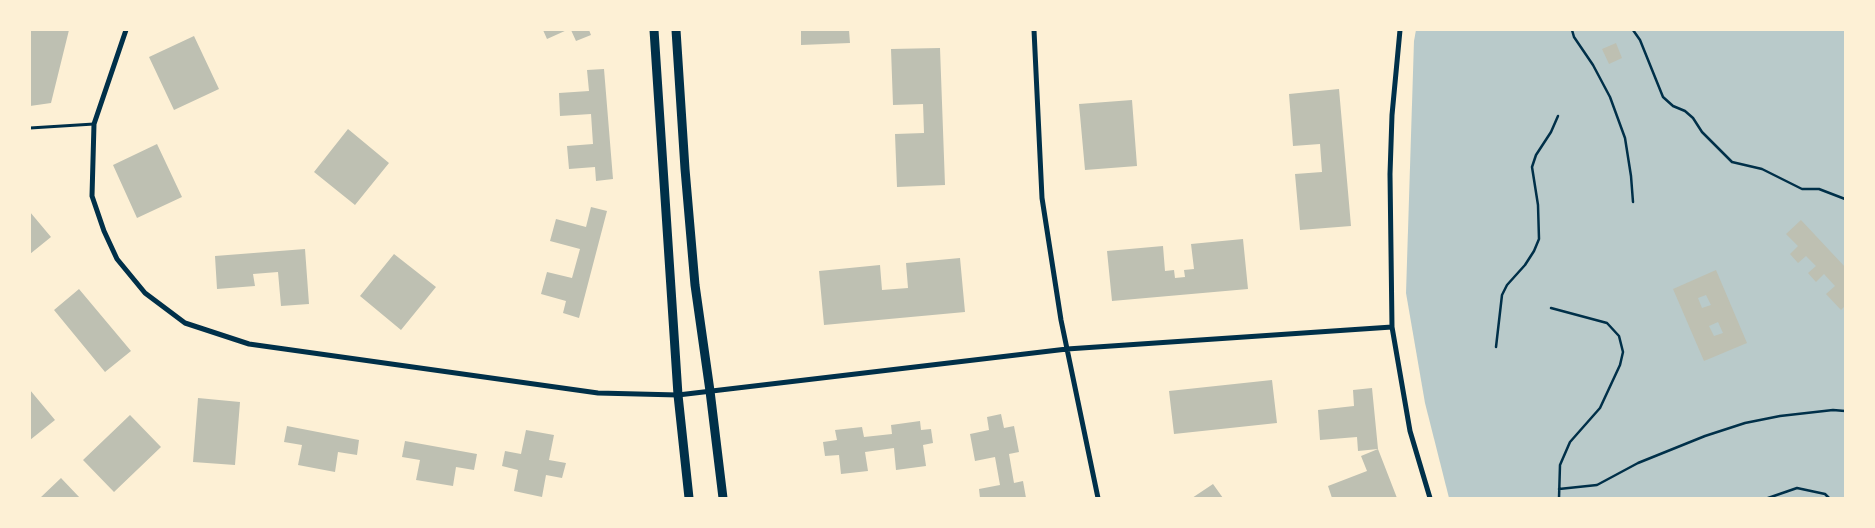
<!DOCTYPE html>
<html>
<head>
<meta charset="utf-8">
<style>
	body { margin:0 }
	#map { position:relative; width:1875px; height:528px; overflow:hidden; background:#fdf0d5; font-family:Quicksand,sans-serif }
	canvas { display:block }
	.frame { position:absolute; inset:0; border:31px solid #fdf0d5; pointer-events:none }
</style>
</head>
<body>
<div id="map">
<canvas width="1875" height="528"></canvas>
<div class="frame"></div>
</div>
<script>
const c = document.querySelector('canvas').getContext('2d');
c.lineJoin = 'round';
function fillPath(path, color) {
  c.fillStyle = color;
  c.fill(path, 'evenodd');
}
function shape(rows) {
  const path = new Path2D();
  for (const r of rows) {
    path.moveTo(r[0], r[1]);
    for (let i = 2; i < r.length; i += 2) path.lineTo(r[i], r[i + 1]);
  }
  return path;
}
function trace(path, color, width, dash) {
  c.strokeStyle = color;
  c.lineWidth = width;
  c.lineCap = dash ? 'butt' : 'round';
  c.setLineDash(dash || []);
  c.stroke(path);
}
fillPath(shape([
	[1416,30,1845,30,1845,498,1449,498,1425,403,1406,293,1414,41]
]), '#b9caca');
fillPath(shape([
	[30,30,69,30,51,103,30,106],
	[543,30,567,30,547,39],
	[571,30,589,30,591,35,576,41],
	[801,30,849,30,850,43,801,45],
	[194,36,219,89,174,110,149,57],
	[1616,43,1622,58,1609,64,1602,49],
	[940,48,945,185,897,187,895,134,924,133,923,104,893,105,891,49],
	[604,69,613,179,596,181,595,167,569,169,567,146,593,144,591,114,560,116,559,93,589,91,587,70],
	[1339,89,1351,226,1300,230,1295,174,1322,172,1320,144,1293,146,1289,94],
	[1132,100,1137,166,1085,170,1079,104],
	[348,129,389,163,355,205,314,172],
	[157,144,182,197,137,218,113,165],
	[591,207,607,211,579,318,563,313,566,301,541,294,547,272,572,278,580,249,550,241,556,219,586,227],
	[30,212,51,237,30,254],
	[1801,220,1845,267,1845,306,1841,310,1826,294,1835,286,1824,274,1816,282,1808,273,1816,266,1806,256,1798,263,1790,254,1798,246,1786,234],
	[1243,239,1248,289,1112,301,1107,251,1163,246,1165,271,1174,270,1175,278,1185,277,1184,270,1194,269,1191,244],
	[305,249,309,304,281,306,278,272,253,274,255,286,217,289,215,256],
	[394,254,436,287,401,330,360,296],
	[960,258,965,312,824,325,819,271,880,265,882,290,908,288,906,263],
	[1716,270,1747,343,1704,361,1673,289],
	[1706,295,1711,305,1702,308,1698,298],
	[1718,322,1723,333,1714,336,1709,326],
	[79,289,131,351,105,372,54,310],
	[1272,380,1277,423,1174,434,1169,391],
	[1372,388,1378,449,1358,451,1357,437,1320,440,1318,410,1354,406,1353,390],
	[30,390,55,420,30,440],
	[198,398,240,402,235,465,193,462],
	[1001,414,1004,428,1014,426,1019,452,1009,454,1014,483,1023,481,1026,498,980,498,979,489,1000,485,995,457,975,461,970,434,989,430,987,417],
	[130,415,161,447,114,492,83,460],
	[920,421,921,430,931,429,933,443,923,445,926,466,896,470,894,448,865,452,868,471,841,474,839,455,825,456,823,442,837,440,835,430,862,427,864,437,892,434,891,425],
	[287,426,359,440,357,455,338,452,335,472,298,465,302,445,284,442],
	[526,430,554,435,549,460,566,463,562,478,546,475,542,497,514,491,518,470,502,466,505,451,521,454],
	[405,441,477,454,474,470,456,467,453,486,416,480,420,460,402,457],
	[1378,449,1397,498,1332,498,1328,486,1367,471,1361,456],
	[61,478,80,498,40,498],
	[1213,484,1223,498,1192,498]
]), '#bec0b2');
trace(shape([
	[1572,30,1574,37,1593,65,1610,97,1625,138,1631,176,1633,202],
	[1633,30,1640,40,1663,97,1673,106,1685,111,1693,118,1702,132,1732,162,1762,169,1802,189,1819,189,1845,199],
	[1551,308,1607,323,1619,336,1623,352,1620,365,1600,408,1570,442,1560,465,1559,498],
	[1496,347,1502,295,1507,285,1525,265,1534,251,1539,239,1538,205,1532,167,1536,155,1551,132,1558,116],
	[1559,489,1597,485,1638,463,1705,436,1745,423,1780,416,1833,410,1845,411],
	[1768,498,1797,488,1825,494,1829,498]
]), '#003049', 2.5);
trace(shape([
	[30,128,94,124]
]), '#003049', 3);
trace(shape([
	[126,30,94,124,92,196,104,231,117,259,145,293,185,323,249,344,598,393,678,395,1067,349,1392,327],
	[1034,30,1042,198,1061,320,1098,498],
	[1400,30,1392,115,1390,174,1392,327,1410,431,1430,498]
]), '#003049', 5);
trace(shape([
	[654,30,678,395,689,498],
	[676,30,685,169,695,285,710,391,723,498]
]), '#003049', 9);
</script>
</body>
</html>
